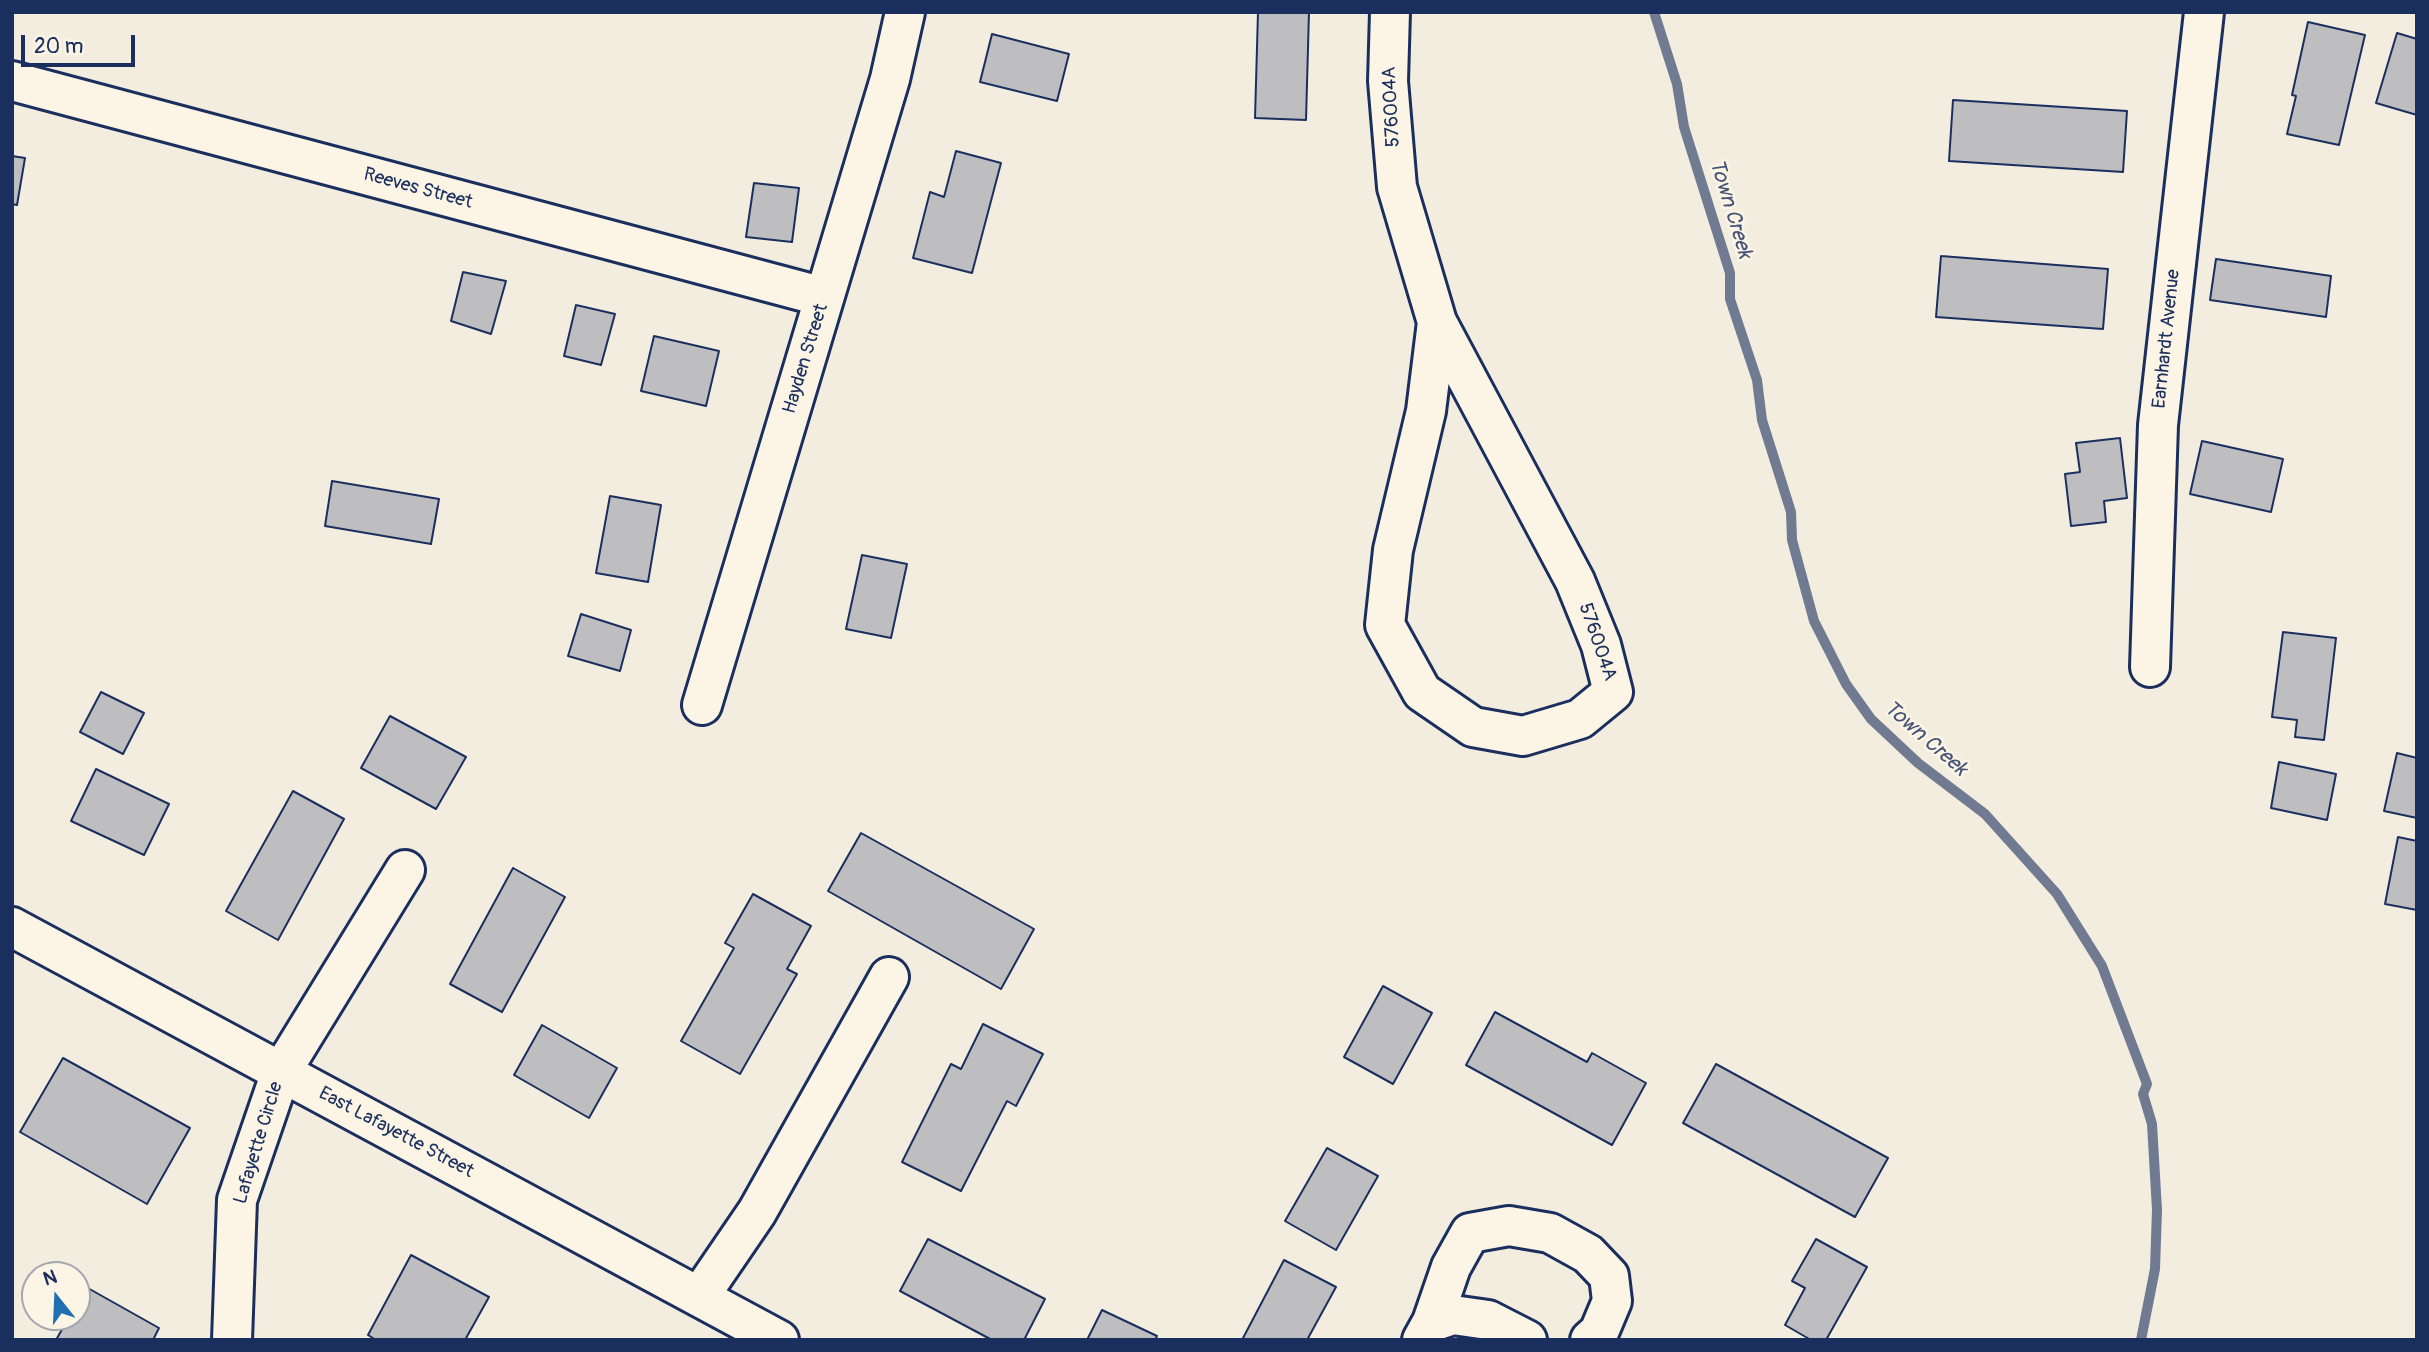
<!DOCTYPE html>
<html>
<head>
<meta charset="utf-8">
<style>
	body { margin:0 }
	#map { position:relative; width:2429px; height:1352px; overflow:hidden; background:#f3ede0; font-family:Pangolin,sans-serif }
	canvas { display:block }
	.frame { position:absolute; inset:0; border:14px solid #1b2f5e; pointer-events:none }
	.north { position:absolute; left:21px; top:1261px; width:70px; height:70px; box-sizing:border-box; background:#fcf5e5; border:2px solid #a2a6af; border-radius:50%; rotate:342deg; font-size:19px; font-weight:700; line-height:28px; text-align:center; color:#1b2f5e }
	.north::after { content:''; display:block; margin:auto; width:24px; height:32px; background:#1f6fb2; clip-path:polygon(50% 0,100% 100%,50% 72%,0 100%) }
	.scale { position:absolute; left:21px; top:35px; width:114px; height:32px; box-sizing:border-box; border:4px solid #1b2f5e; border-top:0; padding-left:9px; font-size:21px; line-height:24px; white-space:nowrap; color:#1b2f5e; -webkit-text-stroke:5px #fcf5e5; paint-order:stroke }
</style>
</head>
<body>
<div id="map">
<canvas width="2429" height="1352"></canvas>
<div class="frame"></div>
<div class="north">N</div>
<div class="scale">20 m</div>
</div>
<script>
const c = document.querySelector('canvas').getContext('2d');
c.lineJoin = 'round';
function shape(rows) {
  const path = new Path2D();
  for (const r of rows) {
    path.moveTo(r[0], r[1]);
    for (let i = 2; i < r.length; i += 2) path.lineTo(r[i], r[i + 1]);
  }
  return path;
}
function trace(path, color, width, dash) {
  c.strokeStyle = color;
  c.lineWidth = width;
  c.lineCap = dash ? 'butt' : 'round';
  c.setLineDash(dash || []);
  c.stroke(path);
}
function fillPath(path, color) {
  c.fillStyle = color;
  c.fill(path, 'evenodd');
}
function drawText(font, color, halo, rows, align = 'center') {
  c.font = font + ' Pangolin,sans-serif';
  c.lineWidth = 5;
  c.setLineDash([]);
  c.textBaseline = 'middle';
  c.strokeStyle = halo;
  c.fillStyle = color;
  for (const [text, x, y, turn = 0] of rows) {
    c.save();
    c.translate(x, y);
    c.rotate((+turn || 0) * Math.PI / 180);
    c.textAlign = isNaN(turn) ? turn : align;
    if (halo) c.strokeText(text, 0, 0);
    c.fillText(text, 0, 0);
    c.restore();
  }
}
trace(shape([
	[1654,12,1677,84,1684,127,1730,273,1730,299,1757,380,1762,420,1791,512,1792,540,1814,621,1846,684,1871,719,1918,763,1985,814,2057,894,2102,966,2147,1084,2143,1094,2152,1124,2157,1210,2155,1269,2141,1340]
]), '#707a91', 10);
const building = shape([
	[1258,12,1309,12,1306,120,1255,118,1258,12],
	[2308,22,2365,35,2339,145,2287,134,2296,96,2292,95,2308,22],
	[2397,33,2417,39,2417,115,2376,103,2397,33],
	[992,34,1069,54,1057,101,980,82,992,34],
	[1953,100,2127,111,2123,172,1949,161,1953,100],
	[956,151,1001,163,972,273,913,258,930,192,944,197,956,151],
	[12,156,25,158,17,205,12,204,12,156],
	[754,183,799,188,792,242,746,237,754,183],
	[1941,256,2108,269,2103,329,1936,317,1941,256],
	[2216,259,2331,276,2326,317,2210,300,2216,259],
	[463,272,506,281,491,334,451,321,463,272],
	[576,305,615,314,601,365,564,356,576,305],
	[654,336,719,351,706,406,641,391,654,336],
	[2120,438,2127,498,2104,501,2106,522,2071,526,2065,474,2080,472,2076,443,2120,438],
	[2202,441,2283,459,2271,512,2190,494,2202,441],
	[332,481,439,499,431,544,325,526,332,481],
	[610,496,661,505,648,582,596,573,610,496],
	[862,555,907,564,891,638,846,629,862,555],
	[581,614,631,630,620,671,568,656,581,614],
	[2283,632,2336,638,2324,740,2295,737,2297,720,2272,717,2283,632],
	[101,692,144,713,123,754,80,732,101,692],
	[390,716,466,757,436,809,361,768,390,716],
	[2397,753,2417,758,2417,818,2384,811,2397,753],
	[2279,762,2336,774,2327,820,2271,808,2279,762],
	[96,769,169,804,144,855,71,821,96,769],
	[293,791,344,819,278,940,226,911,293,791],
	[861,833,1034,929,1001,989,828,891,861,833],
	[2398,837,2417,841,2417,910,2385,904,2398,837],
	[513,868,565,897,502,1012,450,984,513,868],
	[753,894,811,926,787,969,797,974,740,1074,681,1041,734,948,725,943,753,894],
	[1383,986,1432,1013,1393,1084,1344,1057,1383,986],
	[1495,1012,1587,1062,1592,1053,1646,1083,1612,1145,1466,1065,1495,1012],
	[983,1024,1043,1054,1016,1106,1007,1101,961,1191,902,1162,951,1064,961,1069,983,1024],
	[542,1025,617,1068,589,1118,514,1075,542,1025],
	[63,1058,190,1128,147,1204,20,1132,63,1058],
	[1716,1064,1888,1158,1855,1217,1683,1123,1716,1064],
	[1327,1148,1378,1176,1336,1250,1285,1221,1327,1148],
	[928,1239,1045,1299,1024,1340,992,1340,900,1291,928,1239],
	[1816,1239,1867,1267,1826,1340,1811,1340,1785,1325,1805,1288,1792,1281,1816,1239],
	[411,1255,489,1297,465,1340,376,1340,368,1335,411,1255],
	[1284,1260,1336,1287,1307,1340,1242,1340,1284,1260],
	[86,1287,159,1328,153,1340,56,1340,69,1317,77,1317,77,1304,86,1287],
	[1102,1310,1157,1336,1155,1340,1087,1340,1102,1310]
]);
fillPath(building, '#bebec0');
trace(building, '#1b2f5e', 2);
const minor = shape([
	[1390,12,1388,81,1397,187,1437,322,1575,581,1601,645,1613,692,1580,719,1523,736,1473,727,1422,692,1385,625,1393,550,1426,411,1437,322],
	[12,81,824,297],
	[2150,667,2158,425,2204,12],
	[702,705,890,79,905,12],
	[12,927,779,1340],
	[699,1297,757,1212,889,977],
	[1432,1322,1453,1315,1488,1320,1527,1340],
	[232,1340,237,1200,281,1072,405,870],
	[1422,1340,1432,1322,1451,1267,1470,1233,1509,1226,1550,1233,1588,1254,1609,1276,1612,1301,1599,1332,1590,1340]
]);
trace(minor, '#1b2f5e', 44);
trace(minor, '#fcf5e5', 38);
drawText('19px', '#1b2f5e', '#fcf5e5', [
	["576004A",1392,107,-93],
	["Reeves Street",418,189,15],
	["Earnhardt Avenue",2167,339,-84],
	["Hayden Street",806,359,-73],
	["576004A",1597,642,71],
	["East Lafayette Street",396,1133,28],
	["Lafayette Circle",259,1143,-73]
]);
drawText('italic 21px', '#465478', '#fcf5e5', [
	["Town Creek",1730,209,73],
	["Town Creek",1925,739,41]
]);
</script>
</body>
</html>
